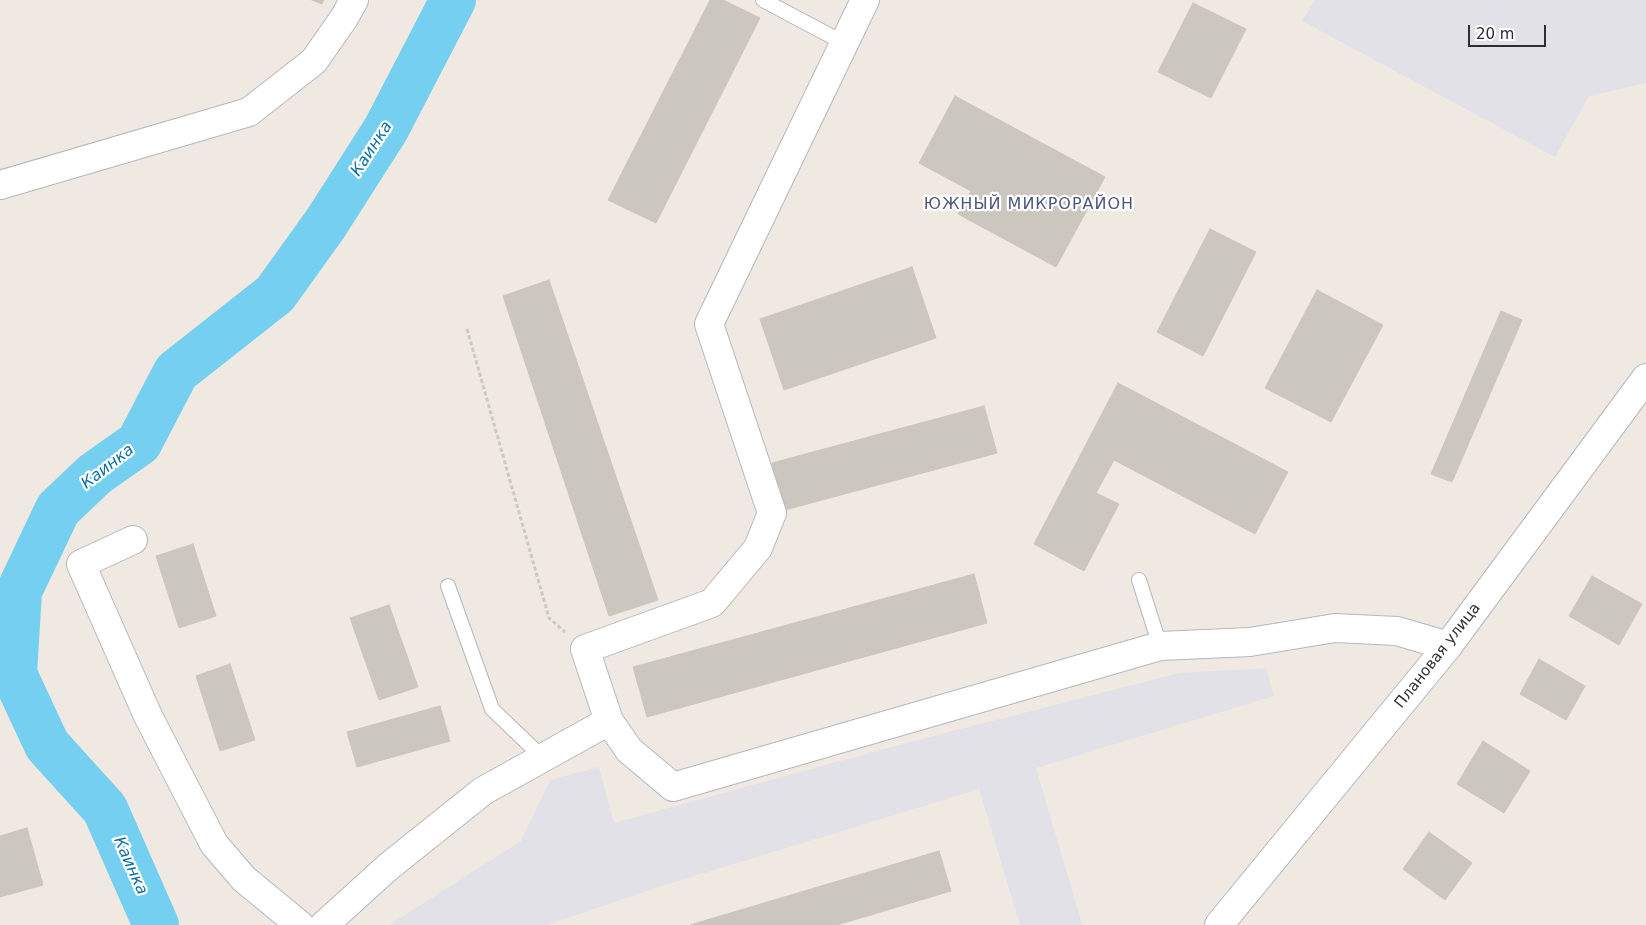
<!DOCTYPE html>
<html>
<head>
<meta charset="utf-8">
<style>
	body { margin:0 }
	#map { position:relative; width:1646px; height:925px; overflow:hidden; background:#efe9e1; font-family:"DejaVu Sans",sans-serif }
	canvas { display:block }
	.scale { position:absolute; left:1468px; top:25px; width:78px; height:22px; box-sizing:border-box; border:2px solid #2e2e2e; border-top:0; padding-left:6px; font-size:15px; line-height:18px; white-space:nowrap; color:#2e2e2e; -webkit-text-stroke:4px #fff; paint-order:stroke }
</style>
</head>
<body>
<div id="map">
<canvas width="1646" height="925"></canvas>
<div class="scale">20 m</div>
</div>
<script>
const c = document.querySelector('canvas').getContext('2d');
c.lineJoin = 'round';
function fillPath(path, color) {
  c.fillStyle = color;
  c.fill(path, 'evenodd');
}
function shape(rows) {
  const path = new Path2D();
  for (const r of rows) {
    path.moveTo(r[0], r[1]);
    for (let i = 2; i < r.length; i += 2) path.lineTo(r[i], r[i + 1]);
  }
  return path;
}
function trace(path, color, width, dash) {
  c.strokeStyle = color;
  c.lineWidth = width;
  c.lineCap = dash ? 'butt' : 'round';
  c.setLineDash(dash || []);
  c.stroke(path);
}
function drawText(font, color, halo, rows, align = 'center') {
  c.font = font + ' "DejaVu Sans",sans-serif';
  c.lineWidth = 4.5;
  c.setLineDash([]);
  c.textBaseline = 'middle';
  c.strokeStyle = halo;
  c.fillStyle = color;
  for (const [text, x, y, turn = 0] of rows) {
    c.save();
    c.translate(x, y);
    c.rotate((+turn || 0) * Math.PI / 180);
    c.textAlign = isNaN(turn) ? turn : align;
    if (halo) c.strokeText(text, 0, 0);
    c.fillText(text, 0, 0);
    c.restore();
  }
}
fillPath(shape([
	[1315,0,1646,0,1646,83,1589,96,1555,157,1302,21],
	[1266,668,1274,696,1036,768,1082,924,1079,925,1020,925,979,789,662,886,547,925,389,925,521,841,550,780,599,767,614,823,895,746,1179,673]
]), '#e3e1e8');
trace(shape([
	[156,925,105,809,47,745,14,674,19,591,58,509,95,474,139,443,176,372,275,294,326,223,386,129,453,0]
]), '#75cff0', 46);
const building = shape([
	[312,0,324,0,322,4,312,0],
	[710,0,723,0,760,18,656,223,608,200,710,0],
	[1193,3,1246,29,1211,98,1158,72,1193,3],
	[955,96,1105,177,1056,267,958,214,971,191,919,163,955,96],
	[1210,229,1256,252,1203,356,1157,332,1210,229],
	[912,267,936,338,784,390,760,319,912,267],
	[549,280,658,600,609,616,503,296,549,280],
	[1317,290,1383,325,1331,422,1265,388,1317,290],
	[1501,311,1522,320,1452,482,1431,474,1501,311],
	[1118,383,1288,472,1255,534,1114,460,1096,493,1119,504,1084,571,1034,544,1118,383],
	[984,406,997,453,785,510,772,463,984,406],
	[193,544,216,616,179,628,156,556,193,544],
	[974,574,987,623,647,717,633,667,974,574],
	[1592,576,1642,604,1619,645,1569,616,1592,576],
	[389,605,418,687,379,700,350,618,389,605],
	[1539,659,1585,686,1566,720,1520,694,1539,659],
	[230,664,255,740,220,751,196,676,230,664],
	[440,706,450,741,357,767,347,732,440,706],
	[1483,741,1530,771,1504,813,1457,784,1483,741],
	[27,828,43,885,0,897,0,836,27,828],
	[1429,832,1472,863,1445,900,1403,869,1429,832],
	[939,851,951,891,837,925,690,925,939,851]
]);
fillPath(building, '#cbc7bf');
trace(building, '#cbc5ba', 1);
const lane = shape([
	[763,0,844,43],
	[1139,580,1160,646],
	[448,586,492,709,543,758]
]);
const street = shape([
	[865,0,709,324,772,513,758,548,712,603,585,649,609,721,629,750,673,787,1160,646,1250,642,1335,628,1397,631,1448,646],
	[0,185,249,112,314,61,344,18,354,0],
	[133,540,81,564,148,716,214,844,244,879,300,925],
	[324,925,388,867,483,791,609,721]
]);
const secondary = shape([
	[1219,925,1448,646,1646,378]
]);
trace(lane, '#b4b7c1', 16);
trace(street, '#b4b7c1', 30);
trace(secondary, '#b4b7c1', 30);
trace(shape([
	[467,329,549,618,565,632]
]), '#c9c9c9', 3, [4, 2.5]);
trace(lane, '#fff', 14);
trace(street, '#fff', 28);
trace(secondary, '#fff', 28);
drawText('15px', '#2e2e2e', '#fff', [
	["Плановая улица",1438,656,-52]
]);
drawText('italic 16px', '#0d6fa3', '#fff', [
	["Каинка",372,149,-57],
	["Каинка",108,467,-38],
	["Каинка",130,866,66]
]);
c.letterSpacing = '1px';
drawText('16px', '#4d5680', '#fff', [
	["ЮЖНЫЙ МИКРОРАЙОН",1029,205]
]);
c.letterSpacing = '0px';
</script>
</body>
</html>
